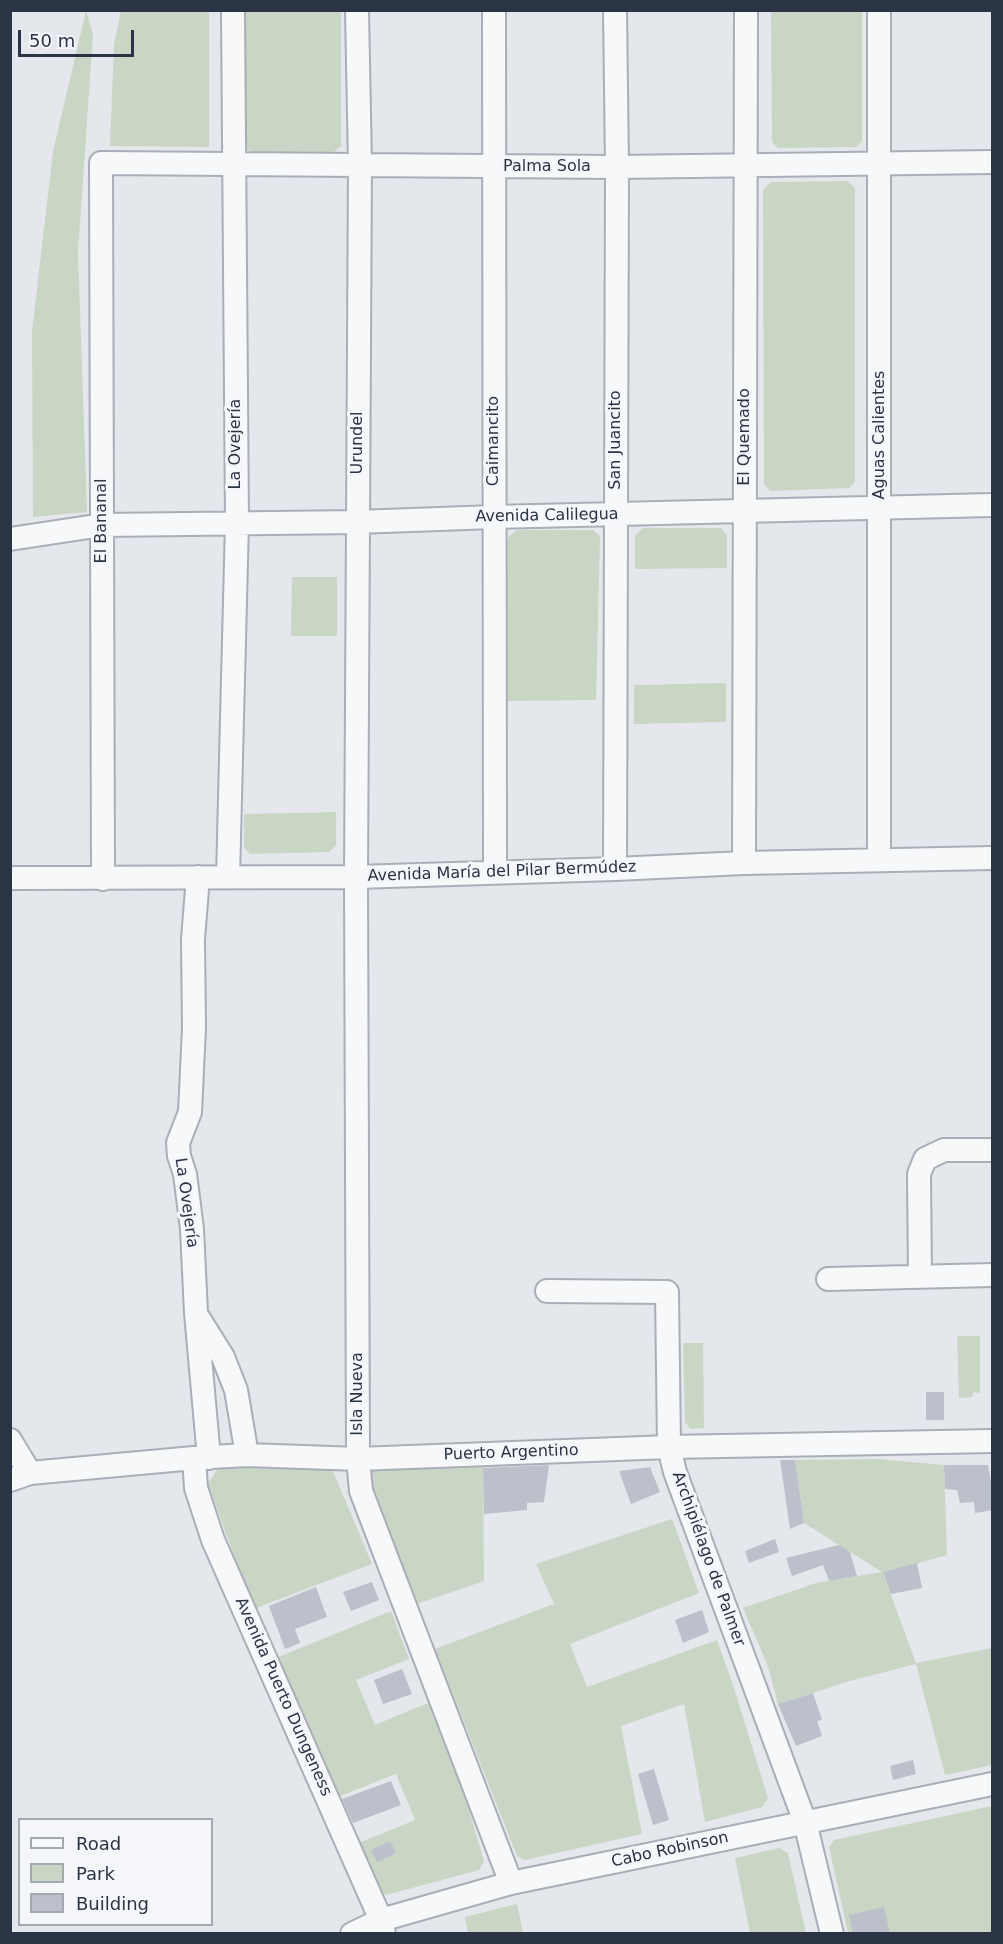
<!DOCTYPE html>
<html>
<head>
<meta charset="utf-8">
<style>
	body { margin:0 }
	#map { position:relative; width:1003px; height:1944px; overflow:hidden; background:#e4e7ec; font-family:"DejaVu Sans",sans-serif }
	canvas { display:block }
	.frame { position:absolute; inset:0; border:12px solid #2b3445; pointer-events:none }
	.legend { position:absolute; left:18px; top:1818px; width:195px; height:108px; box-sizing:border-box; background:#f4f6f9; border:2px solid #a4a8b1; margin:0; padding:8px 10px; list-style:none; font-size:18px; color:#2b3445 }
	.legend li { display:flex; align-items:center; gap:12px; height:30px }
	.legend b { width:30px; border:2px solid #a4a8b1 }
	.scale { position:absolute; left:18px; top:30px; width:116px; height:27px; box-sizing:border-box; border:3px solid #2b3445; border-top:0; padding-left:8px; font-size:18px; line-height:21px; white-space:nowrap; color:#2b3445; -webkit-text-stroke:4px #f4f6f9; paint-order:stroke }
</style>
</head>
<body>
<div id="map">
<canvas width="1003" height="1944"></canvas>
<div class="frame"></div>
<ul class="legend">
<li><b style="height:8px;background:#f7f8fa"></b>Road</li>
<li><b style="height:16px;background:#c9d6c5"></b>Park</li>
<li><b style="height:16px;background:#bbc0ca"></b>Building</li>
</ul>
<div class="scale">50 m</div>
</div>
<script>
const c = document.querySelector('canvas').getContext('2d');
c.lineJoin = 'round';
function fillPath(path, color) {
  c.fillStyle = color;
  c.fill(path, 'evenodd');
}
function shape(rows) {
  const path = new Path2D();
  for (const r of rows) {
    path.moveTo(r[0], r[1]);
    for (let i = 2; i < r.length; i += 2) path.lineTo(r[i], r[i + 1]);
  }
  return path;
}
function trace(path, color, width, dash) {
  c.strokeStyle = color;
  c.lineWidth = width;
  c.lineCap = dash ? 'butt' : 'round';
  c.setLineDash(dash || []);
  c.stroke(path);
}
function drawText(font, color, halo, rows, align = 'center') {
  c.font = font + ' "DejaVu Sans",sans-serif';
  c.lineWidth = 6;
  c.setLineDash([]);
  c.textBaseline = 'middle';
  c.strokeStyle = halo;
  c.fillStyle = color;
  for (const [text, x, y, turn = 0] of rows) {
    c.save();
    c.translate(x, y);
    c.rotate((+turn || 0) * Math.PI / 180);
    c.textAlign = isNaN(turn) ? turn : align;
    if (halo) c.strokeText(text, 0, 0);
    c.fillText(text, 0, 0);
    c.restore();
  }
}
fillPath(shape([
	[86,11,93,34,78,252,87,512,33,517,32,332,53,151],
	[121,11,209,11,209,147,110,146,114,44],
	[244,11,341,11,341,146,334,152,252,152,245,148],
	[771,11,862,11,862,142,856,147,778,148,772,142],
	[848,181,855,188,855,482,849,488,770,491,764,484,763,190,771,182],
	[643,528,721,528,727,535,727,568,635,569,635,536],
	[516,530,593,530,600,536,596,700,504,701,508,538],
	[292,577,337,577,337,636,291,636],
	[726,683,726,722,634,724,634,685],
	[336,812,336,845,329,852,250,854,244,847,244,814],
	[957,1336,980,1336,980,1393,973,1392,972,1397,959,1398],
	[683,1343,703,1343,704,1428,691,1429,685,1422],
	[877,1459,944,1465,947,1555,883,1573,916,1663,992,1648,992,1765,945,1775,916,1664,850,1681,778,1704,768,1666,743,1608,816,1583,882,1572,804,1523,795,1460],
	[323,1463,332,1469,372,1564,256,1608,236,1561,208,1484,219,1466],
	[483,1465,484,1581,417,1604,365,1481,373,1466],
	[672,1519,699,1593,570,1644,587,1687,717,1640,734,1688,768,1798,762,1807,705,1822,684,1704,621,1726,642,1834,525,1860,517,1856,435,1649,554,1604,536,1564],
	[391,1611,409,1659,356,1680,375,1725,428,1703,466,1800,484,1861,479,1870,386,1895,372,1888,354,1845,415,1820,396,1774,335,1798,276,1658],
	[992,1806,992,1933,848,1933,829,1847,834,1840],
	[779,1848,788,1853,806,1933,750,1933,735,1858],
	[517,1904,523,1933,468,1933,465,1917]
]), '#c9d6c5');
fillPath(shape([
	[926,1392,944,1392,944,1420,926,1420],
	[780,1460,795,1460,804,1523,790,1529],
	[549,1465,544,1502,527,1503,527,1510,484,1514,483,1468],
	[944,1465,988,1465,993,1492,993,1510,975,1513,974,1502,960,1503,957,1490,945,1489],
	[650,1467,660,1492,631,1504,619,1471],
	[775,1539,779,1552,749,1563,745,1551],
	[839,1545,850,1552,857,1576,829,1581,823,1565,792,1576,786,1558],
	[917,1563,922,1588,891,1594,883,1572],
	[372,1582,379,1600,351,1611,343,1592],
	[316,1587,327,1617,295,1629,300,1643,285,1649,269,1606],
	[702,1610,709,1632,683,1643,675,1620],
	[402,1669,412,1694,383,1704,374,1680],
	[813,1693,822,1720,817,1721,822,1736,796,1746,778,1704],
	[913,1760,916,1774,893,1780,890,1766],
	[654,1769,669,1820,653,1825,638,1774],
	[391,1781,401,1805,353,1823,342,1799],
	[390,1841,396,1853,377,1862,371,1850],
	[884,1907,890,1934,853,1934,849,1915]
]), '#bbc0ca');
const minor = shape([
	[357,10,360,166,356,877,358,1459,361,1491,511,1883],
	[494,10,495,872],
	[879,10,879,860],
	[10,539,102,525,357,522,493,517,992,505],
	[744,863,746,10],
	[615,869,617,167,615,10],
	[198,877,193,939,194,1028,190,1112,178,1143,179,1156,185,1174,192,1229,196,1313,209,1458],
	[228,877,237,522,233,10],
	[10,878,356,877,615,869,744,863,992,858],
	[103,879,101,163,617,167,992,162],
	[920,1276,919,1174,925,1159,944,1150,992,1150],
	[828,1279,992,1275],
	[547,1291,667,1292,669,1447,675,1472,805,1822,832,1934],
	[198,1317,223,1357,236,1390,247,1455],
	[10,1440,30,1473],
	[194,1458,196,1488,213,1540,381,1920,384,1934],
	[10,1480,30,1473,194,1458,247,1455,358,1459,669,1447,992,1441],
	[352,1934,381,1920,511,1883,992,1784]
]);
trace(minor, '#a9aeb7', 26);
trace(minor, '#f7f8fa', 22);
drawText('16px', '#2b3445', '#f4f6f9', [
	["Palma Sola",547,167],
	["Aguas Calientes",880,435,-90],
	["El Quemado",745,437,-90],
	["San Juancito",616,440,-90],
	["Caimancito",494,441,-90],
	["Urundel",358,443,-90],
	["La Ovejería",236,444,-90],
	["Avenida Calilegua",547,516,-1],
	["El Bananal",102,521,-90],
	["Avenida María del Pilar Bermúdez",502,872,-2],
	["La Ovejería",186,1203,82],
	["Isla Nueva",358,1394,-90],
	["Puerto Argentino",511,1453,-2],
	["Archipiélago de Palmer",708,1559,70],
	["Avenida Puerto Dungeness",283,1697,66],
	["Cabo Robinson",670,1850,-12]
]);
</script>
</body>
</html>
